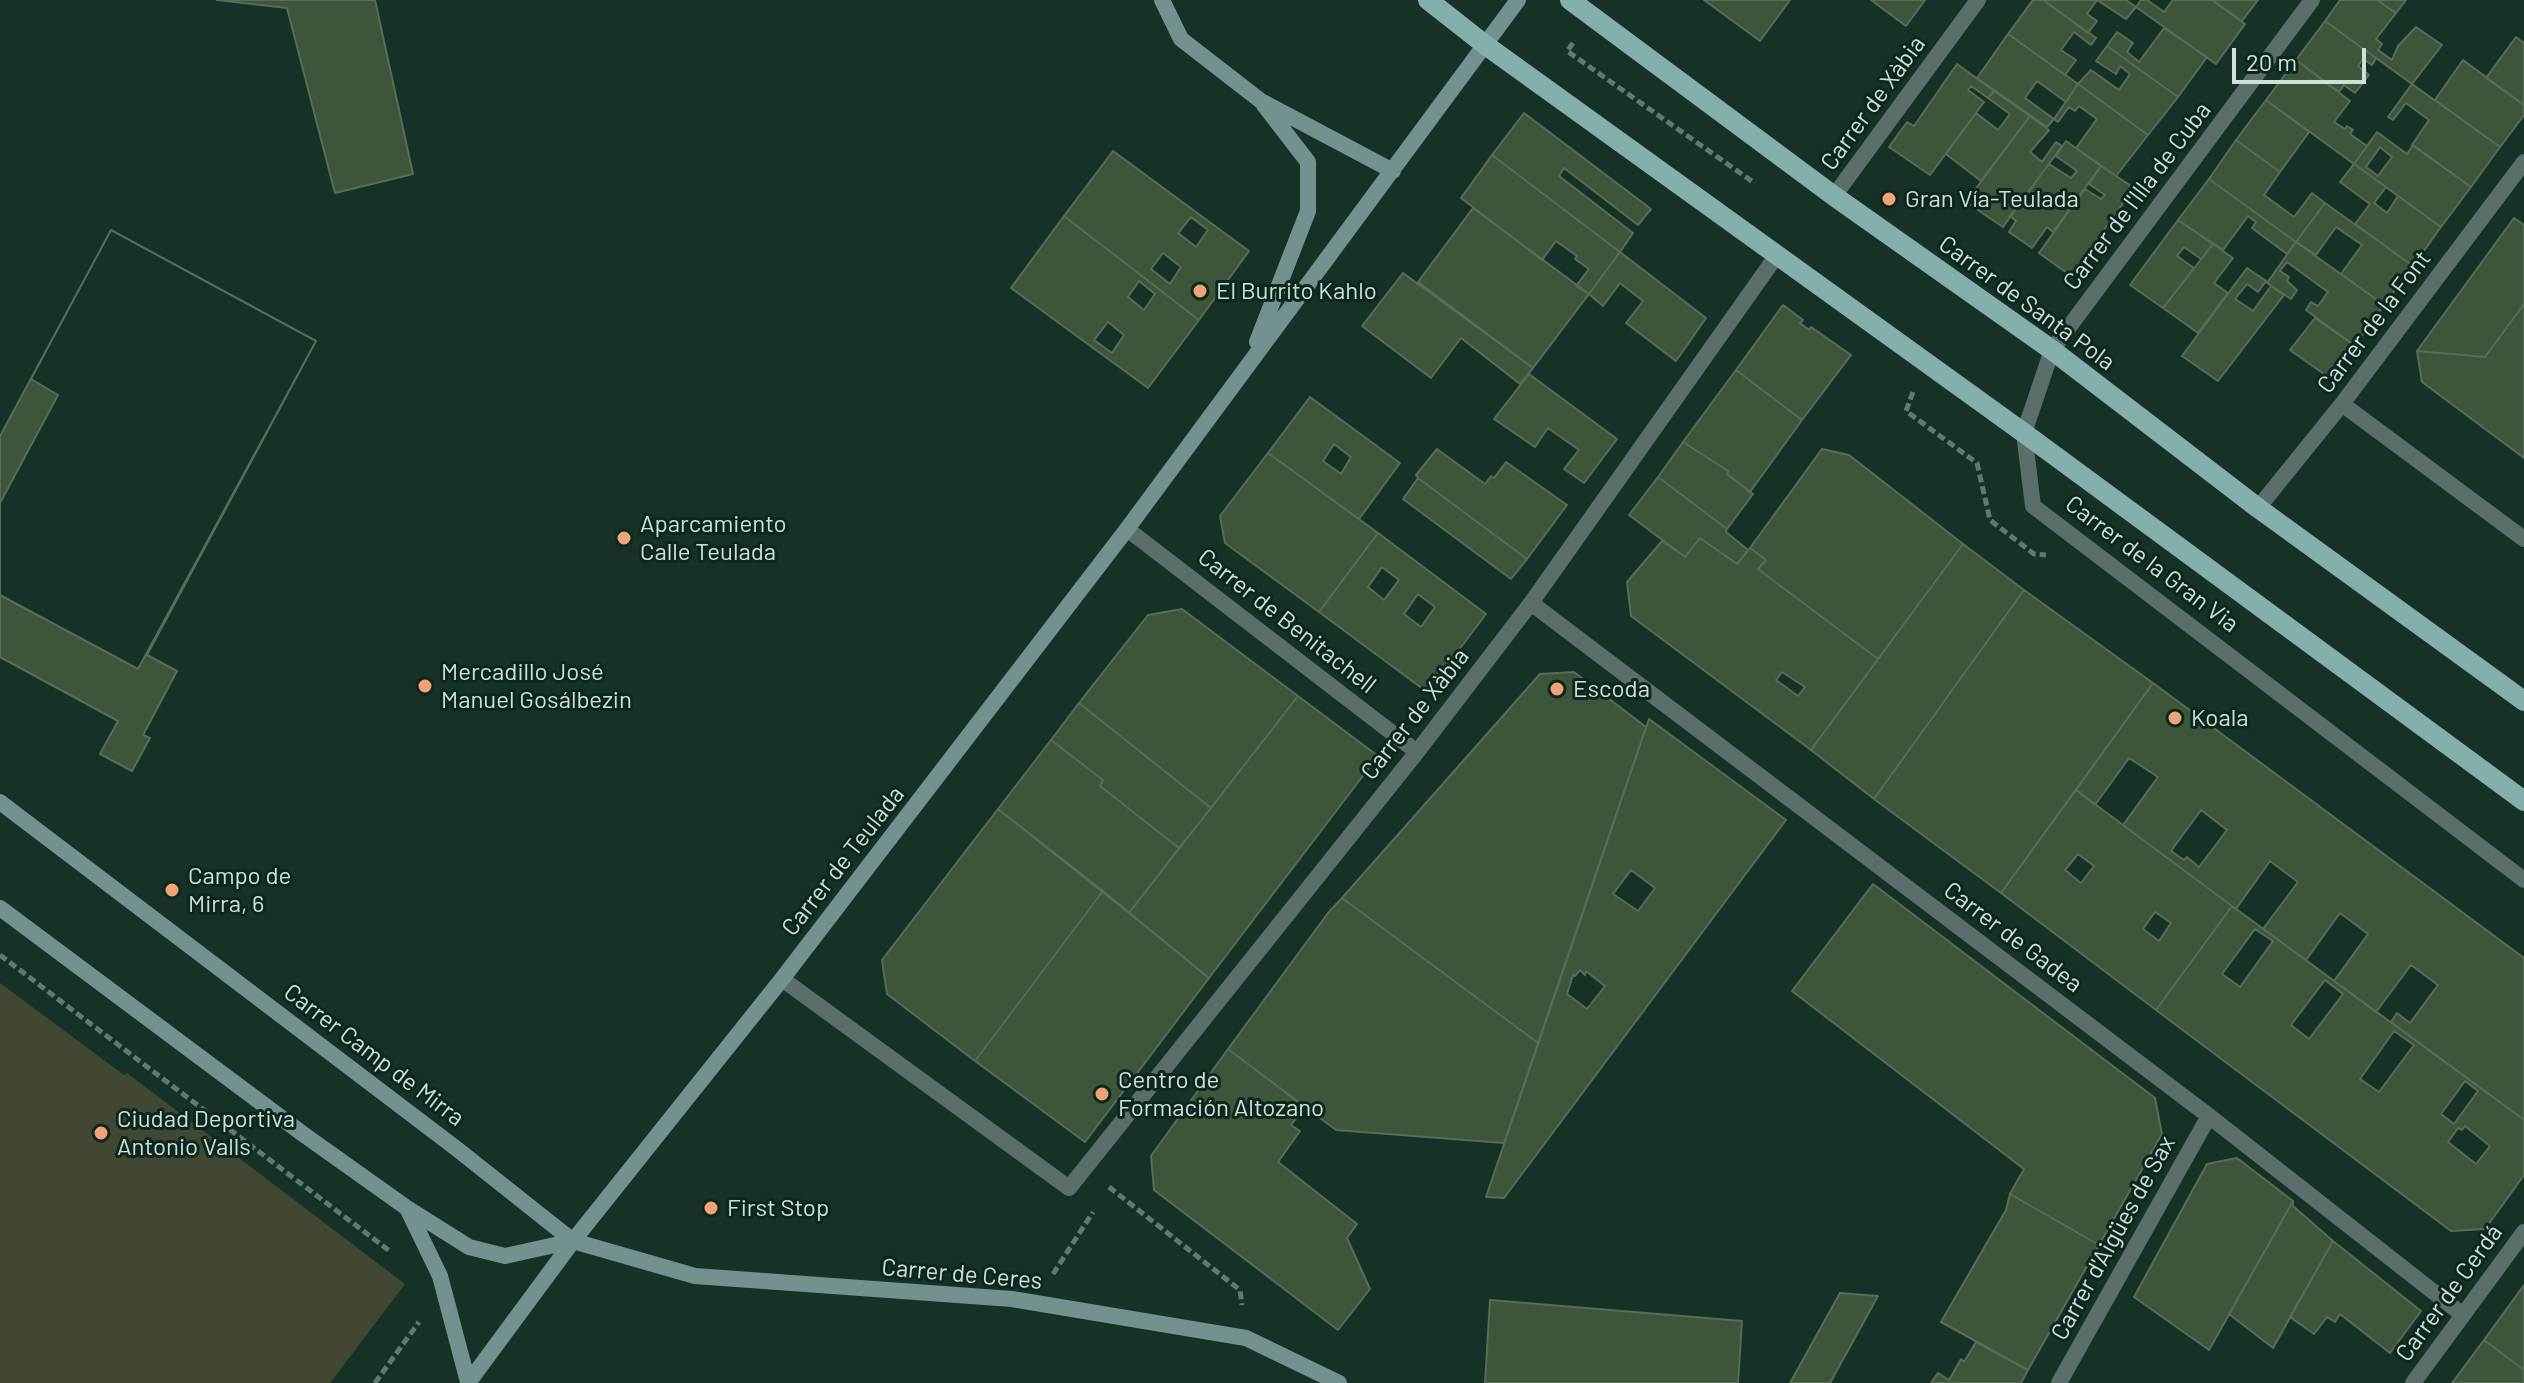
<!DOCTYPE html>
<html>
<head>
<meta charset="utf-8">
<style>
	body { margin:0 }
	#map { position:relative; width:2524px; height:1383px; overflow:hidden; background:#163227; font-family:Barlow,sans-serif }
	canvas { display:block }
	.scale { position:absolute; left:2232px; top:48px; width:134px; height:36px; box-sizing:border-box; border:4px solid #d0e0d8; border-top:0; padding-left:10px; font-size:24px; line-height:28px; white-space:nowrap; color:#d0e0d8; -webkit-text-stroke:6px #0c281e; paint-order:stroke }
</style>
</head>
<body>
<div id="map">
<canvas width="2524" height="1383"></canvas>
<div class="scale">20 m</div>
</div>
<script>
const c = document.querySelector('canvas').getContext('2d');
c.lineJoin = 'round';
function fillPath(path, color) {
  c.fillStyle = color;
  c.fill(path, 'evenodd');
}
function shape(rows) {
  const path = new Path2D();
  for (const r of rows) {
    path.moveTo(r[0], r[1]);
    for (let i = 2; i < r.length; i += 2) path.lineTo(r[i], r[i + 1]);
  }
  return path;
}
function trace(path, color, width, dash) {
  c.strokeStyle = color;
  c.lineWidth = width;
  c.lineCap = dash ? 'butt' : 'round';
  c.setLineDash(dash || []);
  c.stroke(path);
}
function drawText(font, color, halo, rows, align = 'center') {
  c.font = font + ' Barlow,sans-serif';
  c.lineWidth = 6;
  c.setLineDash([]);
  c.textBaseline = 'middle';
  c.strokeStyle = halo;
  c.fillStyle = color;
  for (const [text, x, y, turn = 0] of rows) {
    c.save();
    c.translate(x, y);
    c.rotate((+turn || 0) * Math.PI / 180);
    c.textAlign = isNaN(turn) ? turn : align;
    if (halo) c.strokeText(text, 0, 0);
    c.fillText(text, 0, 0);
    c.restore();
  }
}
fillPath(shape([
	[0,983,124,1075,127,1073,405,1284,330,1383,0,1383]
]), '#424734');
const building = shape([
	[217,0,375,0,413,174,335,193,287,8,217,0],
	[1704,0,1790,0,1760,41,1704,0],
	[1871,0,1925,0,1906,26,1871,0],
	[2033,0,2043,0,2096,38,2091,45,2074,32,2061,50,2076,60,2065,75,2008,34,2033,0],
	[2043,0,2126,0,2136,7,2126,19,2097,0,2087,14,2097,21,2088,33,2043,0],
	[2141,0,2147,0,2164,12,2173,0,2212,0,2245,24,2216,64,2136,7,2141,0],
	[2212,0,2258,0,2242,21,2212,0],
	[2340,0,2377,0,2396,13,2376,39,2382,44,2378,50,2392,60,2398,46,2416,27,2442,45,2412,84,2325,21,2340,0],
	[2377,0,2406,0,2396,13,2377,0],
	[2325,21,2376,58,2372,65,2363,59,2358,66,2369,75,2355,93,2344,85,2339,92,2296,60,2325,21],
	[2164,28,2207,57,2178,97,2107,46,2117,32,2133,43,2127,52,2139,62,2164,28],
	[2008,34,2078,84,2066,102,2037,81,2025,98,2054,119,2047,127,1977,78,2008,34],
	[2516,37,2524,43,2524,105,2486,78,2516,37],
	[2107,46,2178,97,2148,135,2078,84,2091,70,2119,90,2130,74,2120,66,2116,74,2096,61,2107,46],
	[2296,60,2350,101,2334,122,2345,129,2347,126,2353,130,2350,134,2367,146,2354,164,2266,100,2296,60],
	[2463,60,2524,105,2524,115,2500,147,2435,100,2463,60],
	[1957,64,1994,91,1988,98,1971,86,1968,90,1984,102,1930,175,1889,147,1907,122,1914,126,1957,64],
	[2078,84,2148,135,2116,176,2076,148,2097,119,2079,106,2075,111,2069,107,2058,122,2054,119,2078,84],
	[2412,84,2500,147,2471,187,2412,145,2429,120,2406,103,2393,120,2388,117,2412,84],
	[1994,91,2030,116,1981,181,1946,154,1976,113,1998,130,2010,114,1988,98,1994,91],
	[2266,100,2309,132,2280,172,2236,140,2266,100],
	[1524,113,1651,209,1638,225,1564,168,1559,176,1633,233,1620,252,1492,155,1524,113],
	[2030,116,2049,130,2030,152,2042,162,2056,142,2062,146,2003,227,1966,202,2030,116],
	[2377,132,2407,154,2413,145,2471,187,2441,227,2354,164,2377,132],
	[2380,147,2392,157,2378,176,2366,167,2380,147],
	[2236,140,2280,172,2264,195,2294,217,2312,193,2325,203,2296,242,2209,179,2236,140],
	[2066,141,2101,166,2053,232,2047,227,2032,248,2009,232,2016,221,2010,216,2049,164,2071,178,2077,171,2056,156,2066,141],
	[1113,151,1249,251,1199,320,1064,216,1113,151],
	[1191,217,1208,230,1196,247,1178,233,1191,217],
	[1163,253,1181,267,1170,284,1151,269,1163,253],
	[1492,155,1620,252,1589,294,1576,286,1589,269,1575,259,1577,256,1556,241,1542,260,1461,198,1492,155],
	[2354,164,2386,187,2374,203,2387,213,2398,196,2441,227,2413,266,2355,224,2370,204,2340,182,2354,164],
	[2101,166,2134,188,2071,276,2039,253,2085,189,2101,199,2105,195,2089,184,2101,166],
	[2209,179,2296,242,2287,254,2252,228,2256,222,2248,216,2223,250,2178,220,2209,179],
	[2325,203,2413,266,2384,305,2341,274,2362,245,2336,227,2316,255,2296,242,2325,203],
	[1473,208,1589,294,1533,368,1418,282,1473,208],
	[1064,216,1199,320,1148,388,1011,288,1064,216],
	[1139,281,1155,294,1144,310,1128,297,1139,281],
	[1108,322,1124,335,1112,353,1094,340,1108,322],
	[2514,218,2524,225,2524,304,2485,357,2417,351,2514,218],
	[2178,220,2213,244,2201,259,2184,247,2177,256,2194,268,2163,308,2130,285,2178,220],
	[111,230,316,341,147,655,177,671,143,735,150,738,132,771,100,754,118,721,0,657,0,436,111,230],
	[111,230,316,341,138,669,0,595,0,503,58,395,31,379,111,230],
	[2296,242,2384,305,2355,346,2306,310,2311,302,2318,306,2328,292,2287,262,2280,271,2289,277,2287,281,2297,290,2291,299,2267,283,2296,242],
	[2213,244,2233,258,2214,283,2228,293,2198,333,2163,308,2213,244],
	[1620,252,1706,318,1676,361,1626,323,1643,301,1620,283,1603,306,1589,294,1620,252],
	[2247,268,2266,281,2258,292,2247,284,2235,299,2253,311,2271,286,2284,295,2218,381,2182,356,2247,268],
	[1403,273,1533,368,1520,384,1461,338,1431,378,1362,326,1403,273],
	[2524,304,2524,458,2422,382,2417,351,2485,357,2524,304],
	[1783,305,1803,320,1800,323,1809,330,1811,327,1851,355,1802,420,1736,370,1783,305],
	[2315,318,2355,346,2331,379,2290,350,2315,318],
	[1736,370,1802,420,1750,492,1727,474,1728,471,1683,442,1736,370],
	[1529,374,1617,439,1584,483,1564,469,1579,450,1548,428,1535,447,1494,419,1529,374],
	[1310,397,1400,463,1359,519,1268,453,1310,397],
	[1334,444,1351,457,1341,474,1323,461,1334,444],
	[1683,442,1728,471,1727,474,1753,494,1727,529,1658,477,1683,442],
	[1437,449,1485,484,1491,476,1494,478,1506,462,1567,505,1527,559,1418,478,1416,475,1437,449],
	[1822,449,1849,455,1963,544,1878,659,1758,569,1766,560,1750,548,1822,449],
	[1268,453,1378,533,1319,612,1225,543,1220,516,1268,453],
	[1658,477,1727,529,1726,532,1748,550,1737,564,1700,538,1685,557,1629,515,1658,477],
	[1418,478,1527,559,1511,579,1403,499,1418,478],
	[1378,533,1486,614,1427,692,1319,612,1378,533],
	[1382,567,1399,580,1384,600,1368,587,1382,567],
	[1418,594,1435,607,1421,627,1404,614,1418,594],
	[1700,538,1737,564,1750,548,1766,560,1758,569,1878,659,1811,750,1631,616,1627,582,1662,541,1685,557,1700,538],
	[1782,672,1805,687,1798,696,1776,680,1782,672],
	[1963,544,2024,590,1874,799,1811,750,1963,544],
	[2024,590,2153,683,2001,893,1874,799,2024,590],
	[1182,609,1298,696,1211,808,1079,703,1148,615,1182,609],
	[1574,672,1646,727,1538,1043,1342,898,1540,674,1574,672],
	[2153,683,2524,958,2524,1120,2391,1022,2397,1013,2410,1023,2438,985,2411,965,2376,1012,2334,981,2368,934,2340,913,2306,960,2263,929,2298,882,2270,861,2236,909,2123,825,2158,777,2129,758,2095,805,2076,790,2153,683],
	[2201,810,2227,830,2199,867,2187,857,2184,860,2171,851,2201,810],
	[1298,696,1378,756,1209,978,1129,913,1298,696],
	[1079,703,1211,808,1179,848,1100,786,1103,780,1051,740,1079,703],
	[1649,719,1786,820,1504,1198,1486,1197,1649,719],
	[1631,870,1655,888,1638,911,1613,894,1631,870],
	[1580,970,1585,975,1586,971,1605,986,1587,1009,1567,994,1573,975,1575,976,1580,970],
	[1051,740,1103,780,1100,786,1179,848,1129,913,998,809,1051,740],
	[2076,790,2232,906,2156,1010,2001,893,2076,790],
	[2078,854,2094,866,2081,883,2065,870,2078,854],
	[2155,912,2171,923,2159,941,2143,929,2155,912],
	[998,809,1103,891,975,1061,887,994,882,960,998,809],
	[1873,884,2155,1098,2162,1134,2099,1245,2010,1194,2024,1169,1792,991,1873,884],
	[1103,891,1209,978,1085,1142,975,1061,1103,891],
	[1342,898,1538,1043,1504,1143,1336,1130,1228,1049,1328,913,1342,898],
	[2232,906,2524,1120,2524,1175,2485,1229,2451,1231,2156,1010,2232,906],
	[2255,929,2273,941,2240,987,2222,974,2255,929],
	[2325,980,2343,994,2309,1039,2291,1025,2325,980],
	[2394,1031,2414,1045,2379,1092,2360,1079,2394,1031],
	[2465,1081,2478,1091,2454,1124,2441,1114,2465,1081],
	[2465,1126,2490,1146,2476,1164,2448,1142,2458,1128,2462,1130,2465,1126],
	[1228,1049,1305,1107,1291,1125,1300,1131,1278,1162,1357,1224,1347,1238,1370,1289,1338,1330,1154,1190,1151,1156,1228,1049],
	[2237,1158,2293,1201,2209,1350,2134,1297,2207,1164,2237,1158],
	[2010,1194,2099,1245,2028,1370,1941,1322,2006,1210,2010,1194],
	[2293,1201,2293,1206,2333,1241,2273,1348,2229,1314,2293,1201],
	[2333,1241,2421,1311,2390,1353,2340,1314,2335,1322,2327,1317,2314,1334,2290,1317,2333,1241],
	[2524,1285,2524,1370,2484,1340,2524,1285],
	[1840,1293,1878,1296,1830,1383,1790,1383,1840,1293],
	[1490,1300,1742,1321,1738,1383,1485,1383,1490,1300],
	[2484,1340,2524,1370,2524,1383,2452,1383,2484,1340],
	[1976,1342,2028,1370,2021,1383,1931,1383,1938,1373,1949,1380,1961,1359,1964,1362,1976,1342]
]);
fillPath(building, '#3d563b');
trace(building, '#596c57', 2);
trace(shape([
	[1573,43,1567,51,1753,182],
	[1913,392,1906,411,1977,463,1990,520,2034,554,2046,555],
	[0,955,391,1252],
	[1109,1187,1240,1290,1242,1305],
	[1053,1274,1093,1212],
	[375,1383,419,1322]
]), '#62796f', 5, [8, 4]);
trace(shape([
	[2312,0,2052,350,2024,433,2033,506,2524,880],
	[1834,196,1978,0],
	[2342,404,2524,539],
	[2258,508,2342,404,2524,162],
	[1127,529,1417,752],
	[1531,603,2209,1116,2463,1315],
	[782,979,1069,1188,1417,752,1531,603,1777,255],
	[2059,1383,2209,1116],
	[2413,1383,2524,1232]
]), '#5a6e6c', 16);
trace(shape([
	[1162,0,1181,39,1261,101,1393,171],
	[1257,342,1308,211,1308,162,1264,105],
	[0,802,457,1149,573,1241,695,1276,1012,1299,1246,1338,1339,1383],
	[0,908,303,1134,407,1208,469,1247,505,1256,573,1241],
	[407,1208,440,1276,468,1382],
	[468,1383,573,1241,782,979,1127,529,1518,0]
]), '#73928f', 16);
trace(shape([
	[1428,0,1484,44,2024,433,2524,801],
	[1570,0,1834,196,2052,350,2258,508,2524,701]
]), '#85afab', 20);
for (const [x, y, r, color] of [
	[1889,199,8,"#efa377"],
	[1200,291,8,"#efa377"],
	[624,538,8,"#efa377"],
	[425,686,8,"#efa377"],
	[1557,689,8,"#efa377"],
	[2175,718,8,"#efa377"],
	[172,890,8,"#efa377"],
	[1102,1094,8,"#efa377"],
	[101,1133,8,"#efa377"],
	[711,1208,8,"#efa377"]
]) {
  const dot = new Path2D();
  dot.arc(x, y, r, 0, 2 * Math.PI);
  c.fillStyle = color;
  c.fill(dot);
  trace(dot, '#0c281e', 3);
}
drawText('24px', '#d0e0d8', '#0c281e', [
	["Carrer de Xàbia",1873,103,-54],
	["Carrer de l'Illa de Cuba",2137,196,-53],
	["Carrer de Santa Pola",2027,303,36],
	["Carrer de la Font",2374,322,-53],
	["Carrer de la Gran Via",2152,564,37],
	["Carrer de Benitachell",1287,621,38],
	["Carrer de Xàbia",1415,714,-52],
	["Carrer de Teulada",843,861,-52],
	["Carrer de Gadea",2013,937,37],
	["Carrer Camp de Mirra",374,1055,37],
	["Carrer d'Aigües de Sax",2113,1238,-61],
	["Carrer de Ceres",962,1274,5],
	["Carrer de Cerdá",2449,1293,-54]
]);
drawText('24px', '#d0e0d8', '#0c281e', [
	["Gran Vía-Teulada",1905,199],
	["El Burrito Kahlo",1216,291],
	["Aparcamiento",640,524],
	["Calle Teulada",640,552],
	["Mercadillo José",441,672],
	["Manuel Gosálbezin",441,700],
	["Escoda",1573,689],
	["Koala",2191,718],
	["Campo de",188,876],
	["Mirra, 6",188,904],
	["Centro de",1118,1080],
	["Formación Altozano",1118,1108],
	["Ciudad Deportiva",117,1119],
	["Antonio Valls",117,1147],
	["First Stop",727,1208]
], 'left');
</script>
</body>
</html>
